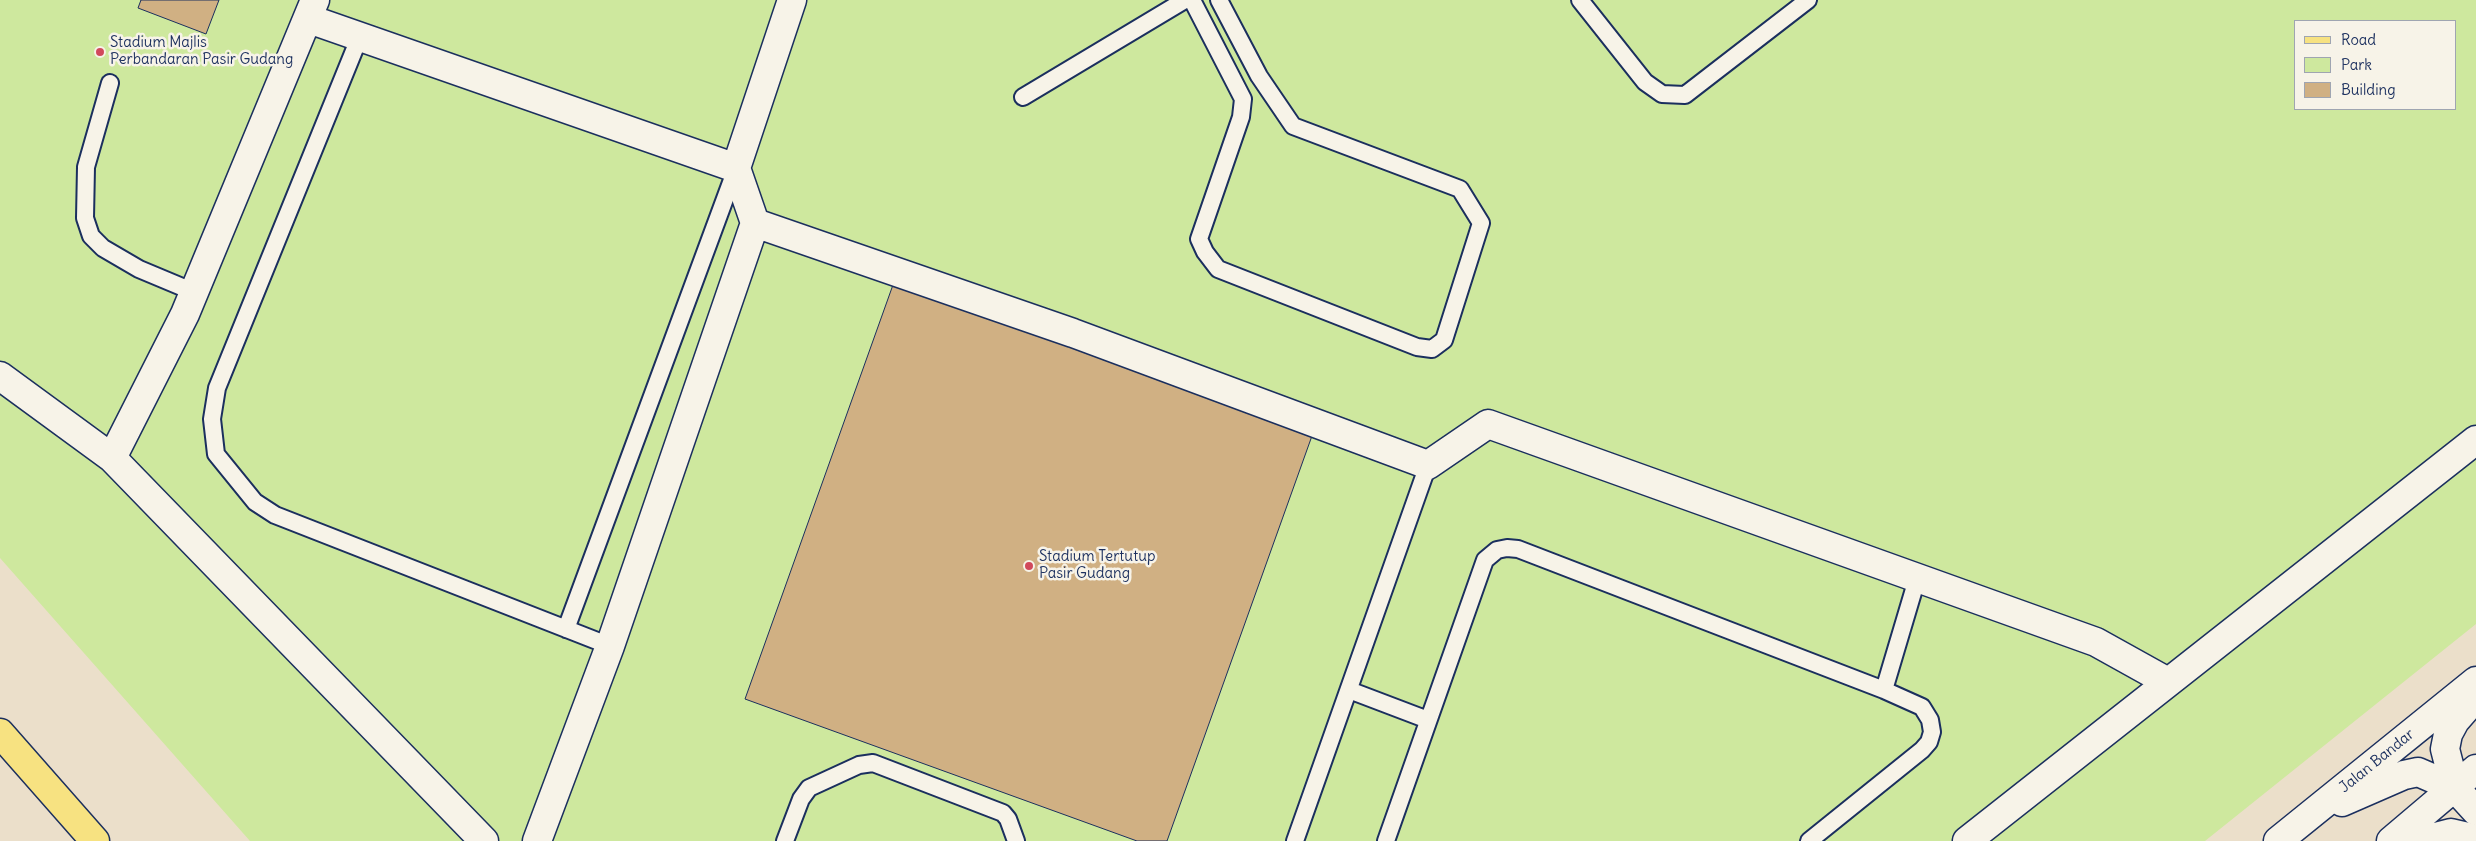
<!DOCTYPE html>
<html>
<head>
<meta charset="utf-8">
<style>
	body { margin:0 }
	#map { position:relative; width:2476px; height:841px; overflow:hidden; background:#ebdfca; font-family:Delius,sans-serif }
	canvas { display:block }
	.legend { position:absolute; left:2294px; top:20px; width:162px; height:90px; box-sizing:border-box; background:#f7f3e8; border:1px solid #9fa5b1; margin:0; padding:6px 9px; list-style:none; font-size:15px; color:#1b2f5e }
	.legend li { display:flex; align-items:center; gap:10px; height:25px }
	.legend b { width:25px; border:1px solid #9fa5b1 }
</style>
</head>
<body>
<div id="map">
<canvas width="2476" height="841"></canvas>
<ul class="legend">
<li><b style="height:6px;background:#f7e281"></b>Road</li>
<li><b style="height:14px;background:#cee89e"></b>Park</li>
<li><b style="height:14px;background:#d0b083"></b>Building</li>
</ul>
</div>
<script>
const c = document.querySelector('canvas').getContext('2d');
c.lineJoin = 'round';
function fillPath(path, color) {
  c.fillStyle = color;
  c.fill(path, 'evenodd');
}
function shape(rows) {
  const path = new Path2D();
  for (const r of rows) {
    path.moveTo(r[0], r[1]);
    for (let i = 2; i < r.length; i += 2) path.lineTo(r[i], r[i + 1]);
  }
  return path;
}
function trace(path, color, width, dash) {
  c.strokeStyle = color;
  c.lineWidth = width;
  c.lineCap = dash ? 'butt' : 'round';
  c.setLineDash(dash || []);
  c.stroke(path);
}
function drawText(font, color, halo, rows, align = 'center') {
  c.font = font + ' Delius,sans-serif';
  c.lineWidth = 5;
  c.setLineDash([]);
  c.textBaseline = 'middle';
  c.strokeStyle = halo;
  c.fillStyle = color;
  for (const [text, x, y, turn = 0] of rows) {
    c.save();
    c.translate(x, y);
    c.rotate((+turn || 0) * Math.PI / 180);
    c.textAlign = isNaN(turn) ? turn : align;
    if (halo) c.strokeText(text, 0, 0);
    c.fillText(text, 0, 0);
    c.restore();
  }
}
fillPath(shape([
	[0,0,2476,0,2476,624,2205,841,250,841,0,558],
	[2295,21,2455,21,2455,109,2295,109]
]), '#cee89e');
const building = shape([
	[141,0,219,0,206,34,138,8,141,0],
	[894,282,1313,433,1167,841,1137,841,745,699,894,282]
]);
fillPath(building, '#d0b083');
trace(building, '#1b2f5e', 1);
const lane = shape([
	[1192,0,1243,99,1241,117,1199,239,1205,252,1218,269,1417,347,1432,349,1444,340,1481,223,1460,189,1293,126,1259,76,1219,0],
	[1580,0,1645,82,1662,94,1685,95,1808,0],
	[360,36,217,388,212,419,216,454,255,502,275,515,610,646],
	[110,83,86,167,85,218,91,236,103,248,139,269,194,292],
	[1023,97,1185,0],
	[566,629,736,169],
	[1349,690,1428,720],
	[1884,690,1917,579],
	[785,841,801,799,809,788,859,765,873,763,1003,813,1008,819,1016,841],
	[1295,841,1428,465],
	[1386,841,1485,560,1497,550,1507,548,1518,549,1884,690,1922,707,1930,720,1932,732,1929,742,1922,750,1809,841]
]);
const street = shape([
	[309,19,736,168,755,223,1073,333,1428,465,1488,424,2096,642,2168,682],
	[736,168,792,0],
	[0,376,112,458,484,841],
	[112,458,185,314,315,0],
	[2455,788,2476,811],
	[537,841,610,646,755,223],
	[1967,841,2476,440]
]);
const secondary = shape([
	[2455,788,2445,749,2448,734,2455,721,2476,697],
	[2342,802,2404,775,2418,772,2455,788],
	[2278,841,2476,681],
	[2391,841,2476,769],
	[2420,841,2451,833,2476,839]
]);
const primary = shape([
	[0,733,95,841]
]);
trace(lane, '#1b2f5e', 20);
trace(street, '#1b2f5e', 31);
trace(secondary, '#1b2f5e', 31);
trace(primary, '#1b2f5e', 31);
trace(lane, '#f7f3e8', 16);
trace(street, '#f7f3e8', 28);
trace(secondary, '#f7f3e8', 28);
trace(primary, '#f7e281', 28);
for (const [x, y, r, color] of [
	[100,52,5,"#d1495b"],
	[1029,566,5,"#d1495b"]
]) {
  const dot = new Path2D();
  dot.arc(x, y, r, 0, 2 * Math.PI);
  c.fillStyle = color;
  c.fill(dot);
  trace(dot, '#f7f3e8', 2);
}
drawText('15px', '#1b2f5e', '#f7f3e8', [
	["Stadium Majlis",110,43],
	["Perbandaran Pasir Gudang",110,60],
	["Stadium Tertutup",1039,557],
	["Pasir Gudang",1039,574]
], 'left');
drawText('15px', '#1b2f5e', '#f7f3e8', [
	["Jalan Bandar",2377,761,-39]
]);
</script>
</body>
</html>
